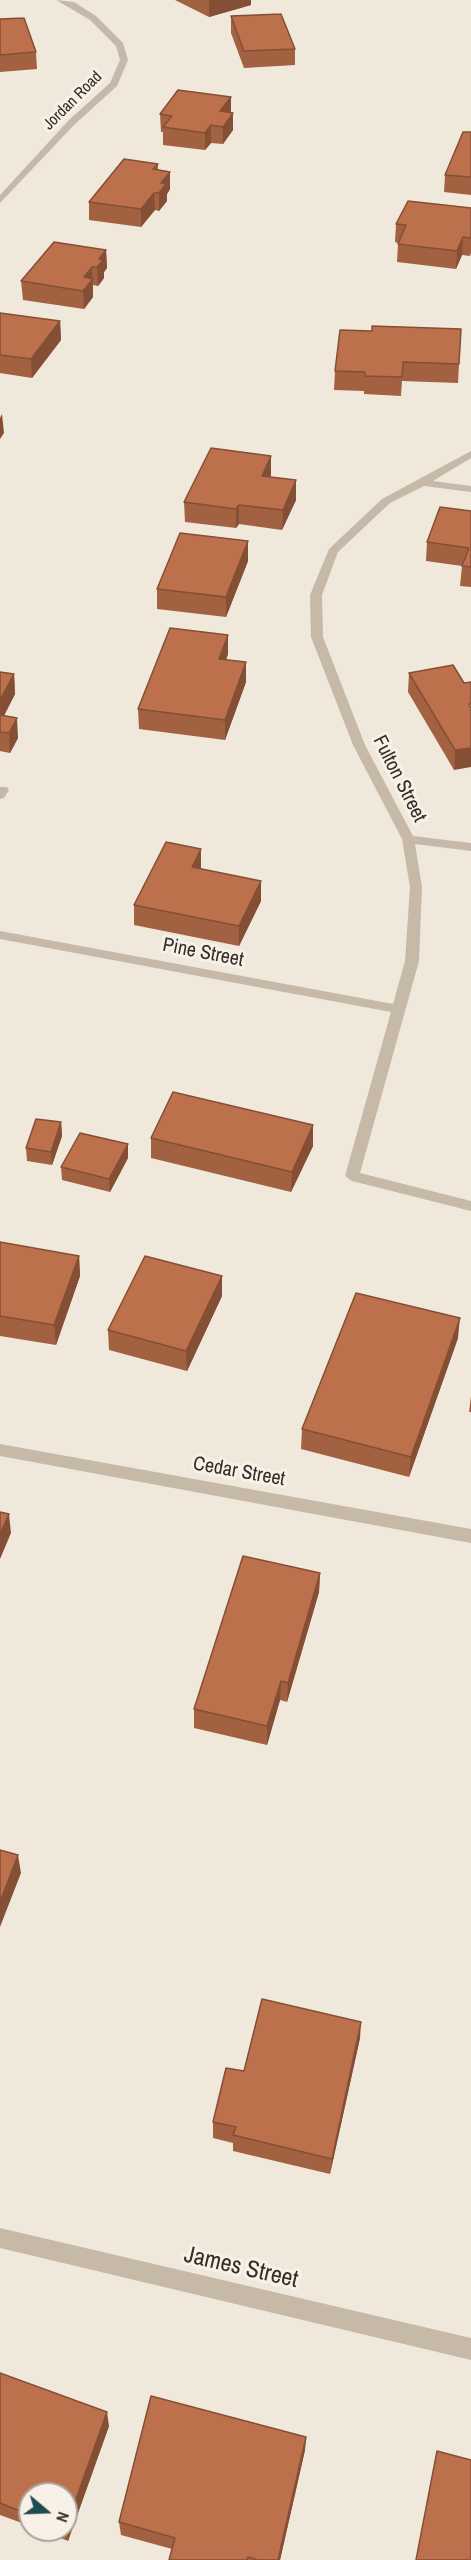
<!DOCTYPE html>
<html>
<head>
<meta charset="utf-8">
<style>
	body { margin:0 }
	#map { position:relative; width:471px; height:2560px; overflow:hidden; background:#f0e8db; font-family:"Archivo Narrow",sans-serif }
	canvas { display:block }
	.north { position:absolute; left:18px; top:2482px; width:60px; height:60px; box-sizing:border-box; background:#f8f1e7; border:2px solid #aaa39b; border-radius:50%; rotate:109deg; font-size:16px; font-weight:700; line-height:24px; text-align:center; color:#342d28 }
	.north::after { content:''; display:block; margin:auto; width:21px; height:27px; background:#214b52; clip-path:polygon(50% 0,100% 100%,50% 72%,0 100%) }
</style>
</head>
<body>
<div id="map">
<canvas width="471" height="2560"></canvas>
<div class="north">N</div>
</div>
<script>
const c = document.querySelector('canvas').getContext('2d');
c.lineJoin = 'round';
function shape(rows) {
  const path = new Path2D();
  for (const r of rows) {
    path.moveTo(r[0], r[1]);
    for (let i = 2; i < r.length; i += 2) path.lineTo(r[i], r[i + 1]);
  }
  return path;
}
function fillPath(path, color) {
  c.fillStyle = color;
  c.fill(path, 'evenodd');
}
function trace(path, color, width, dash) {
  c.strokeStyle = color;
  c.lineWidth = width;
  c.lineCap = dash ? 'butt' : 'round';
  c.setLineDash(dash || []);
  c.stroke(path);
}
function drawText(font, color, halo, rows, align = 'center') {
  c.font = font + ' "Archivo Narrow",sans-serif';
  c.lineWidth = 6;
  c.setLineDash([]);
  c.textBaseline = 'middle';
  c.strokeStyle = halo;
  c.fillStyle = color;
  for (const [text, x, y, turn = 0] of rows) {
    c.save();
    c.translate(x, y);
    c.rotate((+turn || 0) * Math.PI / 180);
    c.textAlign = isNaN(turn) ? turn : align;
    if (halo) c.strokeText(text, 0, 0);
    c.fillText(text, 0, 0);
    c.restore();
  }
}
fillPath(shape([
	[56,0,74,2,96,16,123,43,128,60,117,86,75,124,0,203,0,195,69,120,110,83,120,60,116,46,90,20,56,0],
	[471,451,471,458,433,481,471,486,471,492,424,486,390,503,338,552,322,595,323,637,365,745,413,836,471,843,471,851,415,844,422,887,419,961,360,1173,471,1201,471,1211,352,1181,345,1176,391,1012,0,939,0,931,393,1004,405,961,410,887,402,839,353,745,311,637,310,595,329,549,382,499,471,451],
	[0,787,7,787,9,790,4,798,0,799,0,787],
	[0,1444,471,1529,471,1543,0,1456,0,1444],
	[0,2228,471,2338,471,2360,0,2248,0,2228]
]), '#c7b9a8');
fillPath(shape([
	[175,0,251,0,251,5,209,17],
	[231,16,295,49,295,65,244,68,231,33],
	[0,19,36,52,37,69,0,72],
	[231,97,231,113,233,113,233,130,223,144,211,143,205,150,163,145,163,132,161,132,160,114],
	[471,132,471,195,444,192,445,175],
	[158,164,158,170,170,172,170,189,167,194,167,201,159,211,155,210,141,227,89,220,89,202],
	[471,208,471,253,470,256,462,255,456,269,397,262,398,243,395,242,396,224],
	[106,250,107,268,104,272,104,278,98,286,93,285,93,297,84,309,23,300,21,281],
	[0,313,60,321,61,340,32,378,0,373],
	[340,330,459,364,458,383,402,381,401,396,364,394,364,391,334,390,335,371],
	[271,475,270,477,296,480,296,500,282,530,239,524,236,528,185,522,184,502],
	[471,511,471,587,460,586,462,566,426,561,427,542],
	[248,541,248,561,226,617,157,609,157,589],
	[228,654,226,660,246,682,225,740,139,729,138,709],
	[0,672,14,674,15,694,4,716,18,738,10,753,0,751],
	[409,673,464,683,454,770,408,692],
	[201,869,261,881,261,901,239,946,134,925,134,905],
	[61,1122,62,1136,52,1165,27,1161,26,1148],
	[313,1125,313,1146,291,1192,151,1158,151,1138],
	[128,1144,128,1158,110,1192,62,1180,61,1167],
	[0,1242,79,1256,80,1276,56,1345,0,1336],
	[222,1296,187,1371,109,1350,108,1330],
	[458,1338,409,1477,301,1449,302,1429],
	[471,1396,471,1412,469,1412],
	[320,1573,319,1592,287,1702,280,1700,267,1745,194,1728,194,1709],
	[360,2038,330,2174,233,2151,233,2143,213,2138,213,2122,244,2071],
	[0,2373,109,2426,68,2541,40,2530,66,2530,66,2494,30,2494,30,2526,0,2515],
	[306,2437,305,2450,280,2560,169,2560,172,2549,121,2535,119,2522]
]), '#a26141');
fillPath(shape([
	[211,0,251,0,251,5,209,17,209,1],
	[231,97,231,114,220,111],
	[233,113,233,130,223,144,223,127],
	[211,125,211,143,205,150,205,133],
	[170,172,170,189,167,194,167,201,159,211,159,193,161,183],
	[154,193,155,210,141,227,141,209],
	[463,237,462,255,456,269,457,251],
	[106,250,107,268,104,272,104,278,98,286,97,267,99,259],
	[92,267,93,297,84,309,83,291,84,277],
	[60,321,61,340,32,378,31,359],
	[2,414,4,433,0,439,0,418],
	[271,456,271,475,262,495,262,476],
	[296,480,296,500,282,530,283,510],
	[239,505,239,524,236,528,236,509],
	[248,541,248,561,226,617,226,597],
	[228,635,228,654,219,679,219,659],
	[246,662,246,682,225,740,225,720],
	[14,674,15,694,0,723,0,700],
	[17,718,18,738,10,753,9,733],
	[471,748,471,767,454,770,455,750],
	[201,849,201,869,192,867],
	[261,881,261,901,239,946,239,926],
	[61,1122,62,1136,52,1165,51,1152],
	[313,1125,313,1146,291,1192,292,1172],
	[128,1144,128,1158,110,1192,109,1179],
	[79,1256,80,1276,56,1345,54,1325],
	[222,1276,222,1296,187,1371,186,1351],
	[460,1318,458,1338,409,1477,411,1457],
	[9,1514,11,1533,0,1559,0,1534],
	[320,1573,319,1592,287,1702,288,1683],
	[281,1681,280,1700,267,1745,267,1726],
	[18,1855,21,1873,0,1927,0,1902],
	[361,2022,360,2038,330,2174,332,2159],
	[107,2412,109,2426,68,2541,66,2527],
	[306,2437,305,2450,280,2560,278,2560]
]), '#844f35');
const building = shape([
	[281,14,295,49,244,51,231,16,281,14],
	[24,18,36,52,0,55,0,19,24,18],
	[178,90,231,97,220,111,233,113,223,127,211,125,205,133,163,127,172,116,160,114,178,90],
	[463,132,471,132,471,177,445,175,463,132],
	[124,159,158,164,153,169,170,172,161,183,166,184,159,193,154,193,141,209,89,202,124,159],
	[408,201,471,208,471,238,463,237,457,251,398,244,406,225,396,224,408,201],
	[54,242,106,250,99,259,103,260,97,267,92,267,84,277,93,279,83,291,21,281,54,242],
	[0,313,60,321,31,359,0,355,0,313],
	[372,326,461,329,459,364,403,362,402,377,365,376,365,372,335,371,340,330,372,331,372,326],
	[211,448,271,456,262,476,296,480,283,510,239,505,236,509,184,502,211,448],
	[440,507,471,511,471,567,462,566,469,548,427,542,440,507],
	[180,533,248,541,226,597,157,589,180,533],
	[170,628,228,635,219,659,246,662,225,720,138,709,170,628],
	[453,665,464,683,471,682,471,704,469,704,471,708,471,748,455,750,409,673,453,665],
	[0,672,14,674,0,700,0,672],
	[0,715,17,718,9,733,0,732,0,715],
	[166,842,201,849,192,867,261,881,239,926,134,905,166,842],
	[173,1092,313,1125,292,1172,151,1138,173,1092],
	[36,1119,61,1122,51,1152,26,1148,36,1119],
	[80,1133,128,1144,109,1179,61,1167,80,1133],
	[0,1242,79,1256,54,1325,0,1316,0,1242],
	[145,1256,222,1276,186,1351,108,1330,145,1256],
	[356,1293,460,1318,411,1457,302,1429,356,1293],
	[0,1512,9,1514,0,1534,0,1512],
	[243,1556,320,1573,288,1683,281,1681,267,1726,194,1709,243,1556],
	[0,1850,18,1855,0,1902,0,1850],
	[262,1999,361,2022,332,2159,233,2135,236,2127,213,2122,226,2068,244,2071,262,1999],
	[0,2373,107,2412,66,2527,66,2494,30,2494,30,2515,0,2503,0,2373],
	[151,2396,306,2437,278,2560,257,2560,248,2557,247,2560,169,2560,175,2538,119,2522,151,2396],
	[437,2451,471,2460,471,2560,416,2560,437,2451]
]);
fillPath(building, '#bc714c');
trace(building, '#844f35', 1.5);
drawText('16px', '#342d28', '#f8f1e7', [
	["Jordan Road",73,101,-45]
]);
drawText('20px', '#342d28', '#f8f1e7', [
	["Fulton Street",399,779,63],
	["Pine Street",203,953,11],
	["Cedar Street",239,1472,10]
]);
drawText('24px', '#342d28', '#f8f1e7', [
	["James Street",241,2268,13]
]);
</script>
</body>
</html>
